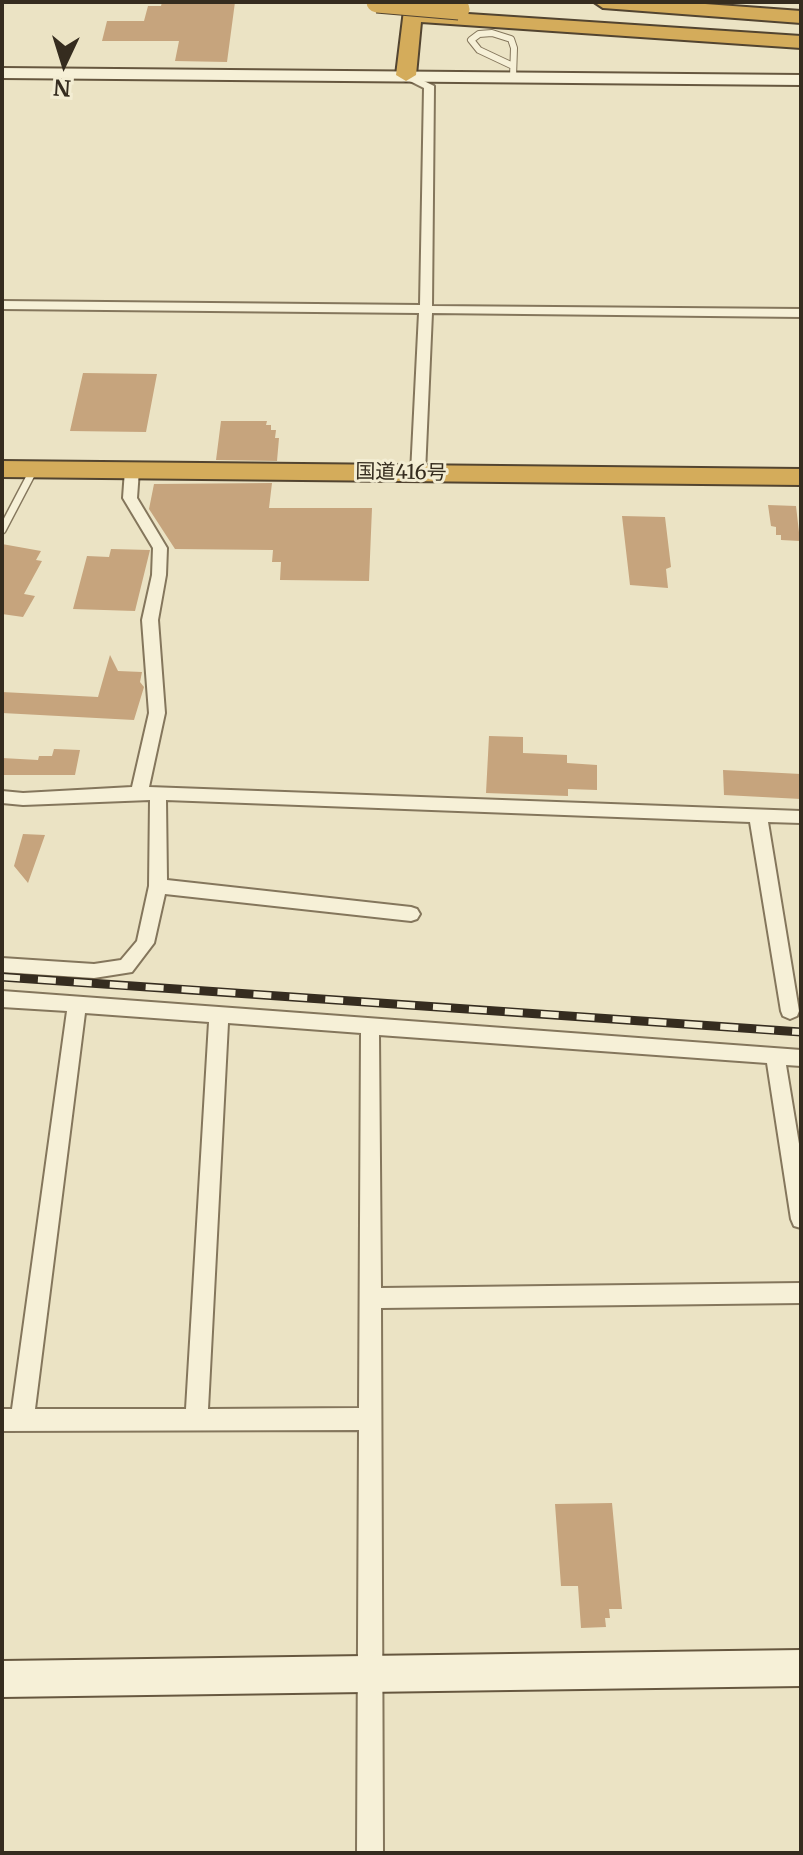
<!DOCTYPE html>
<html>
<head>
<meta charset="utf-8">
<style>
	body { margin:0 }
	#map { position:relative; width:803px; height:1855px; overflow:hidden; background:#ebe3c4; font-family:Merriweather,serif }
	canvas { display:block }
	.frame { position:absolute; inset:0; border:4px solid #352c1f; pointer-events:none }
	.north { position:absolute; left:24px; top:24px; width:80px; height:80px; -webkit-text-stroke:6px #f3edd3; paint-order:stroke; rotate:184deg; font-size:22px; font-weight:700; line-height:32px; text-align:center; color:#352c1f }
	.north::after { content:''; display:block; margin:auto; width:28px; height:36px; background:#352c1f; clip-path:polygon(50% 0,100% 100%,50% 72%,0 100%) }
</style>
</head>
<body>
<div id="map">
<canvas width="803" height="1855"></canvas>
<div class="frame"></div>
<div class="north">N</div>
</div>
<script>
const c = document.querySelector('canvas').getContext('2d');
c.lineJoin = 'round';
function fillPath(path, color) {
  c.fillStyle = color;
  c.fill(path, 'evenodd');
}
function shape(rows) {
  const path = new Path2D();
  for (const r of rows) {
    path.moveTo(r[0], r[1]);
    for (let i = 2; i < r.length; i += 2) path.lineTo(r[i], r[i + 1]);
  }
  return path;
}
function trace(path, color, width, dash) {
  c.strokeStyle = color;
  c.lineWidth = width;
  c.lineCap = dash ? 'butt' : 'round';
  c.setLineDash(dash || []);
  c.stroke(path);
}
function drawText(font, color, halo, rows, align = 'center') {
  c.font = font + ' Merriweather,"Noto Sans JP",serif';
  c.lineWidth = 6;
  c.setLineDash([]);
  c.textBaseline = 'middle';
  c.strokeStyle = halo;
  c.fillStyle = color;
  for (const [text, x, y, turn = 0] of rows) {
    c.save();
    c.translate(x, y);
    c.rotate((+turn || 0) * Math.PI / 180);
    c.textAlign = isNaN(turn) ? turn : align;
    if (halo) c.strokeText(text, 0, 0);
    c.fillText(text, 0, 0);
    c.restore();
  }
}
fillPath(shape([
	[162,2,235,2,227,62,175,61,179,41,102,41,107,21,144,21,148,6,161,6],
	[83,373,157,374,146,432,70,431],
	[221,421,267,421,266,425,271,425,271,430,276,430,275,438,279,438,277,461,216,460],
	[272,483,269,508,372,508,369,581,280,580,281,562,272,562,273,550,175,549,149,509,154,484],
	[768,505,796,506,800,541,781,540,781,535,776,535,776,527,771,526],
	[622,516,665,517,671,567,666,569,668,588,630,585],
	[2,544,41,551,36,560,42,561,24,594,35,596,23,617,2,614],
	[111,549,150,550,135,611,73,609,87,556,109,557],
	[110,655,118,671,142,672,140,682,144,687,134,720,2,713,2,692,98,697],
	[489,736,523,737,523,753,567,755,567,763,597,765,597,790,568,789,568,796,486,793],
	[54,749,80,750,75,775,2,775,2,758,38,760,39,756,52,756],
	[723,770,801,774,801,799,724,795],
	[23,834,45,835,28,883,14,866],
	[612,1503,622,1609,609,1609,610,1618,605,1618,606,1627,581,1628,578,1586,561,1586,555,1504]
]), '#c6a47d');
const laneFar1 = shape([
	[513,66,479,50,471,40,479,34,492,33,511,39,514,48,513,77]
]);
const lane = shape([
	[2,530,34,469]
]);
const street = shape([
	[406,72,434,86,432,306,801,309,801,317,432,313,425,473,418,477,411,473,419,313,2,309,2,301,420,305,424,88,402,77,401,75,406,72],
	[132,466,139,470,137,498,167,548,166,575,158,620,165,713,149,787,801,811,801,823,768,822,799,1011,797,1016,790,1019,783,1016,781,1011,750,822,166,800,167,880,411,907,417,909,420,914,417,919,411,921,165,894,154,943,132,972,94,978,2,972,2,958,94,964,121,960,137,941,149,886,150,800,23,805,2,803,2,791,23,793,132,787,149,713,142,620,152,575,153,548,123,498,125,470,132,466],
	[2,991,801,1050,801,1066,786,1065,801,1156,801,1228,794,1226,791,1219,767,1063,379,1035,381,1288,801,1283,801,1303,381,1308,383,1853,357,1853,359,1430,2,1431,2,1409,12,1409,67,1011,2,1007,2,991],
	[85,1013,209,1022,186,1409,35,1409,85,1013],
	[228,1023,361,1033,359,1408,208,1409,228,1023]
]);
const secondary = shape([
	[2,68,801,75,801,85,2,78,2,68],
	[801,1650,801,1686,2,1697,2,1661,801,1650]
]);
const highway = shape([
	[405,2,423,2,423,11,801,36,801,48,421,22,416,75,406,81,396,75,405,2],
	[594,2,678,2,801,11,801,23,603,8,594,2],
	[2,461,801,469,801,485,2,477,2,461]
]);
trace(laneFar1, '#84765c', 8);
trace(lane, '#84765c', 10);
trace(street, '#84765c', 4);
trace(secondary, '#66573f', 4);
trace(highway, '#524430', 4);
trace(laneFar1, '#f6f0d7', 6);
trace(lane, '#f6f0d7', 7);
fillPath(street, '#f6f0d7');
fillPath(secondary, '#f6f0d7');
fillPath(highway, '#d4ac5b');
const rail = shape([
	[2,977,801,1032]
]);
trace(rail, '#352c1f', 9);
trace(rail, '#f3edd3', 6, [18]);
const highwayBridge = shape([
	[377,2,459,9]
]);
trace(highwayBridge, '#524430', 23, []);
trace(highwayBridge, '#d4ac5b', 21);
drawText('20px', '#352c1f', '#f3edd3', [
	["国道416号",401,473,1]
]);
</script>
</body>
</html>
